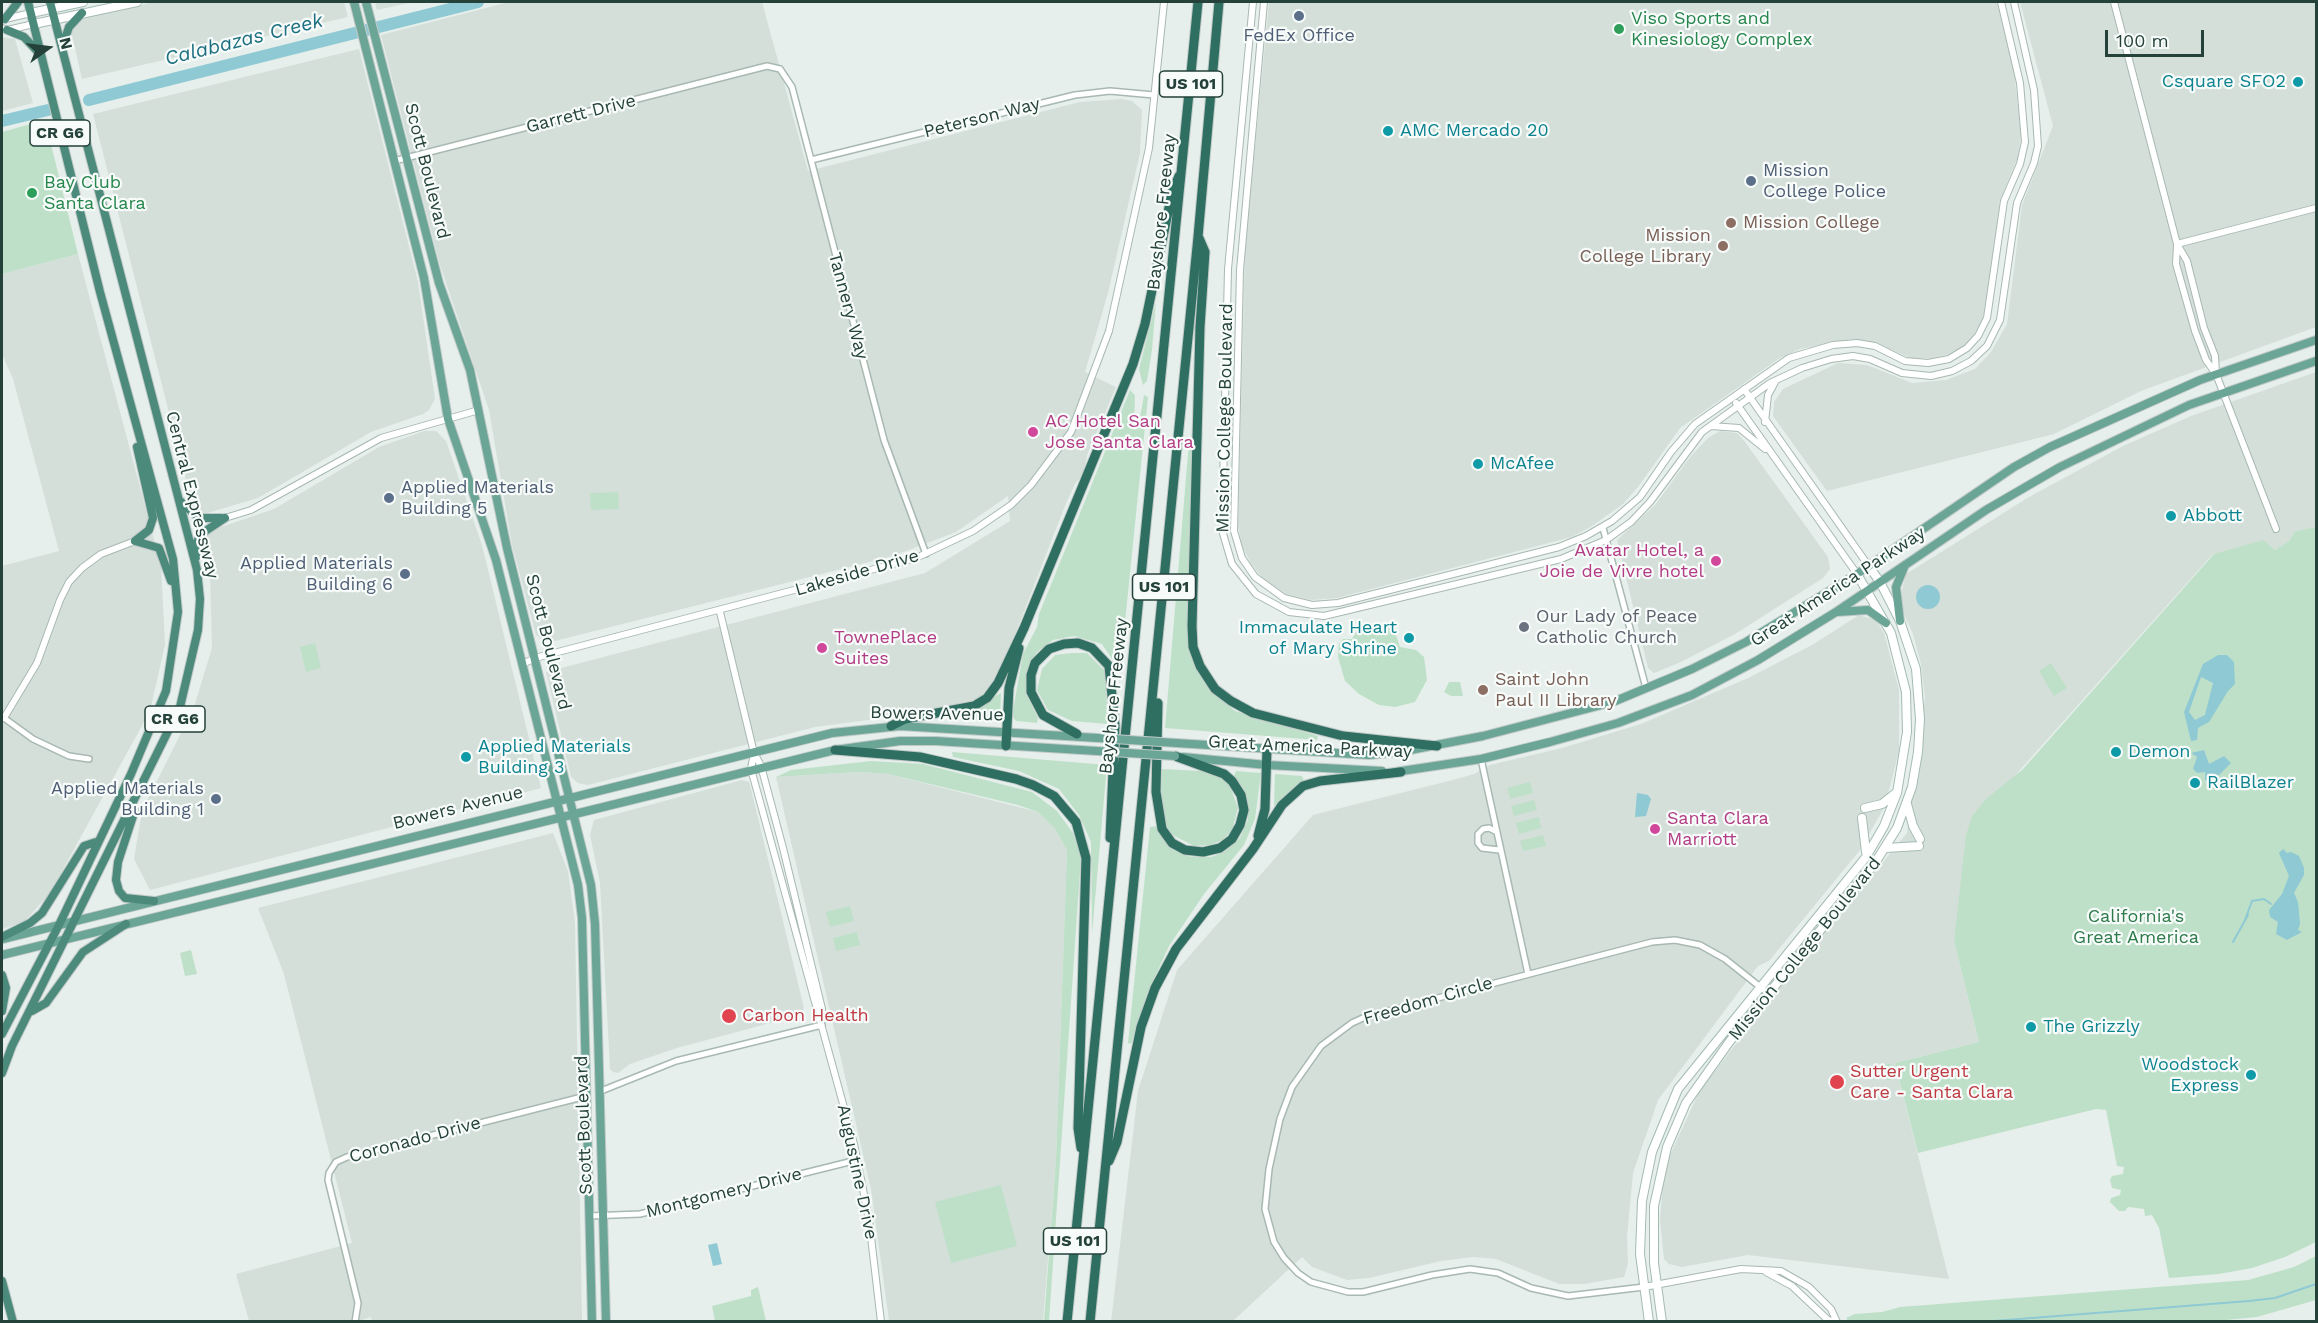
<!DOCTYPE html>
<html>
<head>
<meta charset="utf-8">
<style>
	body { margin:0 }
	#map { position:relative; width:2318px; height:1323px; overflow:hidden; background:#e6efeb; font-family:"Work Sans",sans-serif }
	canvas { display:block }
	.frame { position:absolute; inset:0; border:3px solid #24423a; pointer-events:none }
	.north { position:absolute; left:18px; top:18px; width:60px; height:60px; -webkit-text-stroke:4px #f7fbf9; paint-order:stroke; rotate:76deg; font-size:16px; font-weight:700; line-height:24px; text-align:center; color:#24423a }
	.north::after { content:''; display:block; margin:auto; width:21px; height:27px; background:#24423a; clip-path:polygon(50% 0,100% 100%,50% 72%,0 100%) }
	.scale { position:absolute; left:2105px; top:30px; width:99px; height:27px; box-sizing:border-box; border:3px solid #24423a; border-top:0; padding-left:8px; font-size:18px; line-height:21px; white-space:nowrap; color:#24423a; -webkit-text-stroke:4px #f7fbf9; paint-order:stroke }
</style>
</head>
<body>
<div id="map">
<canvas width="2318" height="1323"></canvas>
<div class="frame"></div>
<div class="north">N</div>
<div class="scale">100 m</div>
</div>
<script>
const c = document.querySelector('canvas').getContext('2d');
c.lineJoin = 'round';
function fillPath(path, color) {
  c.fillStyle = color;
  c.fill(path, 'evenodd');
}
function shape(rows) {
  const path = new Path2D();
  for (const r of rows) {
    if (r.length === 3) {
      path.moveTo(r[0] + r[2], r[1]);
      path.arc(r[0], r[1], r[2], 0, 2 * Math.PI);
      continue;
    }
    path.moveTo(r[0], r[1]);
    for (let i = 2; i < r.length; i += 2) path.lineTo(r[i], r[i + 1]);
  }
  return path;
}
function trace(path, color, width, dash) {
  c.strokeStyle = color;
  c.lineWidth = width;
  c.lineCap = dash ? 'butt' : 'round';
  c.setLineDash(dash || []);
  c.stroke(path);
}
function drawText(font, color, halo, rows, align = 'center') {
  c.font = font + ' "Work Sans",sans-serif';
  c.lineWidth = 4.5;
  c.setLineDash([]);
  c.textBaseline = 'middle';
  c.strokeStyle = halo;
  c.fillStyle = color;
  for (const [text, x, y, turn = 0] of rows) {
    c.save();
    c.translate(x, y);
    c.rotate((+turn || 0) * Math.PI / 180);
    c.textAlign = isNaN(turn) ? turn : align;
    if (halo) c.strokeText(text, 0, 0);
    c.fillText(text, 0, 0);
    c.restore();
  }
}
fillPath(shape([
	[153,2,344,2,348,17,82,79,69,22],
	[375,2,413,2,377,10],
	[509,2,762,2,808,171,1080,102,1122,99,1132,101,1142,110,1140,153,1108,293,1085,372,1116,387,1087,455,1084,473,1075,484,1065,506,998,678,977,701,936,711,815,727,588,785,578,783,571,777,546,672,925,573,1010,521,1008,496,956,532,893,556,555,641,544,641,536,635,512,545,489,410,439,262,381,35],
	[1269,2,1997,2,2014,71,2021,134,2018,157,2000,200,1986,306,1981,323,1969,342,1955,353,1932,358,1913,359,1876,343,1853,339,1800,349,1780,358,1680,428,1638,487,1623,504,1592,526,1572,537,1337,598,1311,600,1286,594,1262,578,1250,562,1242,545,1238,526,1245,249],
	[2020,2,2316,2,2316,327,2141,391,2054,434,1827,491,1773,416,1774,402,1783,389,1838,363,1867,365,1912,383,1946,380,1975,369,1991,352,2007,324,2022,205,2053,126],
	[2,37,15,39,33,103,2,111],
	[359,49,418,282,435,399,429,410,423,414,371,432,258,498,204,514,193,507,93,114],
	[78,254,161,566,165,645,150,711,50,893,24,922,2,929,2,566,59,551,13,379,2,354,2,274],
	[2316,372,2316,527,2295,531,2289,541,2275,550,2267,545,2213,554,2010,781,1954,941,1979,1042,1895,1063,1949,1279,1748,1255,1682,1267,1669,1264,1664,1259,1660,1220,1664,1168,1699,1092,1772,997,1907,833,1925,698,1921,664,1913,634,1899,603,1906,574,2029,497,2123,446,2191,416],
	[424,431,436,431,446,441,482,545,541,788,150,890,134,859,142,811,194,707,212,648,210,576,202,542,212,530,274,509,379,447],
	[1720,431,1737,433,1745,442,1828,557,1830,569,1823,578,1735,634,1681,662,1654,673,1648,668,1617,540,1655,505,1690,457,1708,438],
	[1859,615,1876,620,1884,633,1899,690,1899,751,1885,806,1860,850,1769,961,1758,966,1658,1100,1633,1173,1627,1236,1628,1264,1624,1277,1584,1284,1559,1284,1496,1259,1473,1257,1441,1261,1369,1278,1347,1280,1312,1267,1302,1257,1233,1321,1111,1322,1138,1091,1177,970,1313,815,1453,780,1474,774,1490,765,1562,748,1641,724,1748,678,1812,645],
	[859,772,888,774,1038,812,1055,829,1067,850,1056,1159,1043,1321,889,1321,871,1189,776,777],
	[742,780,749,782,752,793,804,1008,800,1015,677,1048,630,1064,618,1073,613,1072,610,1069,600,883,590,835,594,820],
	[553,833,568,871,575,923,582,1321,372,1322,371,1317,355,1322,249,1321,236,1274,352,1243,284,974,258,908]
]), '#d4dfda');
fillPath(shape([
	[45,120,78,254,2,274,2,132],
	[1156,302,1152,350,1147,381,1143,385,1139,369],
	[1130,390,1135,395,1134,426,1140,418,1144,395,1148,397,1120,671,1102,644,1074,636,1053,640,1037,652,1026,672,1026,694,1038,718,1037,723,1016,721,1012,716,1023,654,1037,627,1039,614],
	[1189,442,1193,442,1187,631,1190,652,1197,670,1210,689,1235,711,1318,736,1317,740,1165,728],
	[618,492,619,509,591,510,590,493],
	[2316,527,2316,1242,2285,1257,2252,1268,2219,1274,2169,1278,2159,1228,2152,1215,2145,1216,2144,1209,2128,1207,2125,1211,2119,1211,2110,1202,2111,1198,2120,1195,2121,1190,2112,1188,2110,1180,2112,1176,2123,1174,2124,1167,2117,1166,2106,1110,2096,1109,1918,1153,1895,1063,1979,1042,1954,941,1966,835,1972,816,1986,799,2023,769,2214,554,2263,540,2275,550,2289,541,2295,531],
	[1367,625,1388,627,1396,635,1400,647,1416,650,1424,657,1427,680,1415,702,1395,707,1379,705,1359,694,1345,681,1338,657,1339,644,1343,639,1352,639,1356,632],
	[315,643,321,668,306,672,300,647],
	[1072,653,1087,653,1106,672,1107,724,1072,721,1048,710,1037,690,1042,669,1055,655],
	[2051,663,2067,688,2054,696,2039,671],
	[1449,682,1460,682,1463,696,1451,696,1444,692],
	[1001,693,1000,720,965,719,964,713],
	[952,752,1107,765,1092,934,1091,842,1079,815,1059,789,1019,771,953,757],
	[871,761,923,764,1032,792,1057,811,1073,833,1081,857,1049,1321,1044,1321,1056,1159,1067,850,1055,829,1038,812,1018,805,888,774,859,772,776,777,791,770],
	[1162,769,1200,771,1223,779,1230,786,1238,808,1232,830,1222,840,1211,845,1194,846,1171,834,1165,823,1161,805],
	[1236,771,1261,773,1255,819,1244,845,1204,894,1169,946,1147,994,1131,1044,1128,1043,1150,827,1157,826,1164,841,1174,850,1191,857,1211,857,1224,852,1240,838,1248,820,1247,802,1243,788,1234,776],
	[1275,774,1302,776,1304,781,1274,806],
	[1530,782,1533,793,1510,799,1507,788],
	[1534,800,1537,810,1514,816,1511,806],
	[1539,817,1541,828,1519,834,1516,823],
	[1543,835,1546,846,1523,851,1520,841],
	[850,906,854,921,830,927,826,912],
	[857,932,860,945,836,951,833,938],
	[191,950,197,974,185,976,180,953],
	[1889,1072,8],
	[1001,1185,1017,1246,951,1263,935,1202],
	[2316,1256,2316,1300,2257,1317,2205,1322,1849,1322,1846,1318,1855,1314,1882,1312,1900,1307,2248,1280,2294,1267],
	[758,1287,766,1321,715,1321,712,1306,751,1296,751,1290]
]), '#bfe0c8');
fillPath(shape([
	[1928,597,12],
	[2218,655,2227,655,2234,662,2235,684,2228,691,2209,722,2198,728,2197,740,2191,741,2184,712,2203,664],
	[2201,677,2213,683,2205,715,2195,720,2189,712],
	[2204,750,2209,764,2224,756,2231,763,2213,781,2205,780,2205,772,2197,773,2193,769,2197,757,2191,753],
	[1637,793,1648,795,1651,799,1646,816,1635,817],
	[2283,849,2287,853,2291,852,2299,856,2304,868,2304,875,2294,893,2298,902,2300,924,2298,930,2302,932,2287,940,2276,934,2278,922,2270,917,2269,910,2282,894,2289,876,2279,853],
	[717,1243,722,1264,713,1266,708,1245]
]), '#8ec9d4');
trace(shape([
	[2245,920,2252,901,2264,899,2271,904],
	[2233,942,2248,915],
	[1981,1322,2249,1301,2275,1298,2316,1284]
]), '#8ec9d4', 2);
trace(shape([
	[89,100,478,2],
	[2,121,48,110]
]), '#8ec9d4', 12);
const minor = shape([
	[811,160,1075,95,1110,91,1154,95],
	[394,161,767,66,780,69,792,87,884,440,926,554],
	[1603,528,1646,688],
	[4,718,33,739,69,756,89,759],
	[1481,759,1528,974],
	[1495,831,1489,828,1483,829,1478,834,1478,843,1482,848,1499,850],
	[601,1091,676,1061,822,1025],
	[589,1216,640,1214,857,1160],
	[1644,1287,1568,1296,1531,1288,1498,1273,1470,1269,1432,1275,1363,1292,1348,1292,1311,1282,1298,1273,1284,1258,1274,1242,1265,1209,1269,1169,1280,1119,1292,1087,1321,1046,1352,1023,1365,1017,1652,942,1675,940,1700,945,1725,959,1769,994],
	[355,1322,358,1303,328,1180,329,1173,336,1162,347,1157,586,1096]
]);
const tertiary = shape([
	[1253,2,1228,269,1222,530,1232,564,1256,594,1289,612,1324,616,1561,559,1606,540,1631,522,1650,502,1702,432,1770,383,1802,368,1831,359,1853,356,1870,359,1902,373,1931,376,1952,371,1971,361,1987,346,2000,320,2017,203,2034,163,2038,146,2034,90,2014,2],
	[1264,2,1240,270,1234,531,1242,558,1255,577,1284,598,1312,605,1338,603,1465,571,1559,547,1586,536,1612,521,1640,497,1671,452,1695,424,1789,358,1833,345,1857,343,1875,346,1905,361,1928,363,1949,359,1967,348,1978,336,1987,318,2004,201,2020,164,2025,142,2020,83,2001,2],
	[2114,2,2177,244,2187,261,2204,328,2215,356,2216,374],
	[5,19,31,13],
	[2,28,7,30,34,24],
	[2177,244,2316,208],
	[2177,245,2176,264,2195,331,2206,360,2216,374,2276,529],
	[1744,389,1868,565],
	[1736,403,1857,574],
	[1765,422,1768,395,1775,382],
	[1711,426,1739,428,1765,449],
	[225,518,251,510,381,438,479,410],
	[720,612,754,753,761,766,783,848,822,1009,822,1020],
	[523,664,535,658,916,558,973,531,1011,505,1031,485,1071,432,1109,331,1149,148,1164,2],
	[2,717,4,718,37,663,60,600,69,582,82,568,101,554,135,541],
	[754,753,751,769,854,1144,869,1220,881,1322],
	[1766,1272,1792,1286,1828,1320,1835,1322],
	[1644,1287,1741,1269,1781,1271,1809,1287,1831,1309,1837,1322]
]);
const secondary = shape([
	[31,13,83,2],
	[34,24,137,2],
	[1907,804,1913,826,1920,839],
	[1865,808,1882,804,1896,793],
	[1862,818,1866,852],
	[1886,848,1919,846],
	[1649,1322,1640,1254,1642,1201,1652,1152,1678,1089,1866,857,1884,826,1897,793,1907,732,1906,692,1891,633,1857,574],
	[1662,1322,1654,1263,1654,1206,1667,1147,1686,1103,1730,1041,1875,863,1897,828,1912,787,1918,752,1920,719,1916,669,1900,621,1880,582,1868,565]
]);
const primary = shape([
	[354,2,424,278,448,419,496,560,578,885,582,918,592,1322],
	[366,2,439,283,470,370,507,548,591,885,595,924,606,1322],
	[1837,612,1868,610,1886,623],
	[1900,621,1896,587,1905,565],
	[1176,743,1369,755,1400,752,1483,736,1613,702,1692,669,1746,642,1857,574,2014,467,2050,447,2200,380,2316,340],
	[1183,757,1267,765,1382,771],
	[1395,772,1481,759,1550,742,1618,723,1692,695,1758,660,1836,612,1986,510,2060,467,2189,405,2316,361],
	[3,939,832,733,900,726,1098,738],
	[2,955,835,750,900,741,936,741,1097,751]
]);
const trunk = shape([
	[5,19,18,2],
	[7,30,24,37,40,54],
	[62,48,69,27,82,13],
	[179,500,199,518,222,518],
	[135,541,159,548,171,581],
	[135,541,149,530,153,518,137,447],
	[196,557,197,542,201,534,225,518],
	[135,810,118,862,116,880,119,891,125,898,154,901],
	[2,937,30,923,42,913,84,846,96,842],
	[2,975,6,988,2,1011],
	[32,1011,46,1003,83,952,126,924],
	[2,1034,59,925,131,774,166,691,178,612,173,559,100,292,28,2],
	[2,1073,12,1046,180,707,198,630,200,599,197,570,50,2],
	[2,1281,13,1322]
]);
const motorway = shape([
	[1199,238,1205,252,1200,327,1192,626,1193,647,1200,666,1215,689,1231,701,1253,713,1343,736,1437,746],
	[1158,703,1156,792,1162,829,1172,843,1185,850,1203,852,1220,848,1232,839,1240,825,1244,810,1241,795,1232,781,1224,774,1175,756],
	[891,726,905,719,974,706,987,698,998,683,1024,628,1133,364,1145,324,1172,193,1179,176],
	[1077,734,1043,715,1031,692,1031,675,1035,663,1049,649,1064,644,1078,643,1092,648,1109,666,1115,726,1110,838],
	[1006,746,1009,688,1019,648],
	[835,750,920,757,1016,779,1033,785,1054,796,1076,822,1086,858,1078,1128,1081,1148],
	[1258,836,1265,809,1267,748],
	[1109,1161,1117,1142,1141,1027,1155,988,1176,949,1253,849,1282,805,1303,786,1320,781,1401,772],
	[1067,1322,1198,2],
	[1090,1322,1198,237,1219,2]
]);
trace(minor, '#a8b8b2', 8);
trace(tertiary, '#a8b8b2', 8);
trace(secondary, '#a4bbb3', 10);
trace(primary, '#c2cac8', 10);
trace(trunk, '#c2cac8', 10);
trace(motorway, '#c2cac8', 11);
trace(minor, '#fff', 5);
trace(tertiary, '#fff', 6);
trace(secondary, '#fff', 8);
trace(primary, '#6aa596', 8);
trace(trunk, '#4c8a7c', 8);
trace(motorway, '#2f6f62', 9);
const primaryBridge = shape([
	[1098,738,1176,743],
	[1097,751,1175,756]
]);
trace(primaryBridge, '#c2cac8', 10, []);
trace(primaryBridge, '#6aa596', 8);
for (const [x, y, r, color] of [
	[1299,16,6,"#5c6f8a"],
	[1619,29,6,"#2e9e5b"],
	[2298,82,6,"#0f9aa8"],
	[1388,131,6,"#0f9aa8"],
	[1751,181,6,"#5c6f8a"],
	[32,193,6,"#2e9e5b"],
	[1731,223,6,"#8d6e63"],
	[1723,246,6,"#8d6e63"],
	[1033,432,6,"#d1479c"],
	[1478,464,6,"#0f9aa8"],
	[389,498,6,"#5c6f8a"],
	[2171,516,6,"#0f9aa8"],
	[1716,561,6,"#d1479c"],
	[405,574,6,"#5c6f8a"],
	[1524,627,6,"#6b7280"],
	[1409,638,6,"#0f9aa8"],
	[822,648,6,"#d1479c"],
	[1483,690,6,"#8d6e63"],
	[2116,752,6,"#0f9aa8"],
	[466,757,6,"#0f9aa8"],
	[2195,783,6,"#0f9aa8"],
	[216,799,6,"#5c6f8a"],
	[1655,829,6,"#d1479c"],
	[729,1016,8,"#e0444e"],
	[2031,1027,6,"#0f9aa8"],
	[2251,1075,6,"#0f9aa8"],
	[1837,1082,8,"#e0444e"]
]) {
  const dot = new Path2D();
  dot.arc(x, y, r, 0, 2 * Math.PI);
  c.fillStyle = color;
  c.fill(dot);
  trace(dot, '#f7fbf9', 2);
}
for (const [x, y, w] of [
	[1191,84,63],
	[60,133,60],
	[1164,587,63],
	[175,719,60],
	[1075,1241,63]
]) {
  const box = new Path2D();
  box.roundRect(x - w / 2, y - 13, w, 26, 4.5);
  c.fillStyle = '#f7fbf9';
  c.fill(box);
  trace(box, '#24423a', 1.5);
}
drawText('bold 16px', '#24423a', null, [
	["US 101",1191,84],
	["CR G6",60,133],
	["US 101",1164,587],
	["CR G6",175,719],
	["US 101",1075,1241]
]);
drawText('18px', '#27864d', '#f7fbf9', [
	["Viso Sports and",1631,19],
	["Kinesiology Complex",1631,40],
	["Bay Club",44,183],
	["Santa Clara",44,204]
], 'left');
drawText('18px', '#4e5e75', '#f7fbf9', [
	["FedEx Office",1299,36,"center"],
	["Mission",1763,171],
	["College Police",1763,192],
	["Applied Materials",401,488],
	["Building 5",401,509],
	["Applied Materials",393,564,"right"],
	["Building 6",393,585,"right"],
	["Applied Materials",204,789,"right"],
	["Building 1",204,810,"right"]
], 'left');
drawText('18px', '#0d838f', '#f7fbf9', [
	["Csquare SFO2",2286,82,"right"],
	["AMC Mercado 20",1400,131],
	["McAfee",1490,464],
	["Abbott",2183,516],
	["Immaculate Heart",1397,628,"right"],
	["of Mary Shrine",1397,649,"right"],
	["Applied Materials",478,747],
	["Building 3",478,768],
	["Demon",2128,752],
	["RailBlazer",2207,783],
	["The Grizzly",2043,1027],
	["Woodstock",2239,1065,"right"],
	["Express",2239,1086,"right"]
], 'left');
drawText('18px', '#24423a', '#f7fbf9', [
	["Garrett Drive",581,114,-14],
	["Peterson Way",982,118,-14],
	["Scott Boulevard",427,171,76],
	["Bayshore Freeway",1162,212,-84],
	["Tannery Way",848,306,75],
	["Mission College Boulevard",1225,418,-89],
	["Central Expressway",192,495,76],
	["Lakeside Drive",857,573,-16],
	["Great America Parkway",1838,587,-33],
	["Scott Boulevard",548,642,76],
	["Bayshore Freeway",1114,696,-84],
	["Bowers Avenue",937,714,1],
	["Great America Parkway",1310,747,3],
	["Bowers Avenue",458,808,-14],
	["Mission College Boulevard",1805,949,-51],
	["Freedom Circle",1428,1001,-16],
	["Scott Boulevard",584,1125,-92],
	["Coronado Drive",415,1140,-15],
	["Augustine Drive",857,1172,78],
	["Montgomery Drive",724,1193,-14]
]);
drawText('18px', '#785e54', '#f7fbf9', [
	["Mission College",1743,223],
	["Mission",1711,236,"right"],
	["College Library",1711,257,"right"],
	["Saint John",1495,680],
	["Paul II Library",1495,701]
], 'left');
drawText('18px', '#b23c85', '#f7fbf9', [
	["AC Hotel San",1045,422],
	["Jose Santa Clara",1045,443],
	["Avatar Hotel, a",1704,551,"right"],
	["Joie de Vivre hotel",1704,572,"right"],
	["TownePlace",834,638],
	["Suites",834,659],
	["Santa Clara",1667,819],
	["Marriott",1667,840]
], 'left');
drawText('18px', '#5b616d', '#f7fbf9', [
	["Our Lady of Peace",1536,617],
	["Catholic Church",1536,638]
], 'left');
drawText('18px', '#2d7a4b', '#f7fbf9', [
	["California's",2136,917],
	["Great America",2136,938]
]);
drawText('18px', '#be3a42', '#f7fbf9', [
	["Carbon Health",742,1016],
	["Sutter Urgent",1850,1072],
	["Care - Santa Clara",1850,1093]
], 'left');
drawText('italic 20px', '#1c6f80', '#f7fbf9', [
	["Calabazas Creek",244,40,-14]
]);
</script>
</body>
</html>
